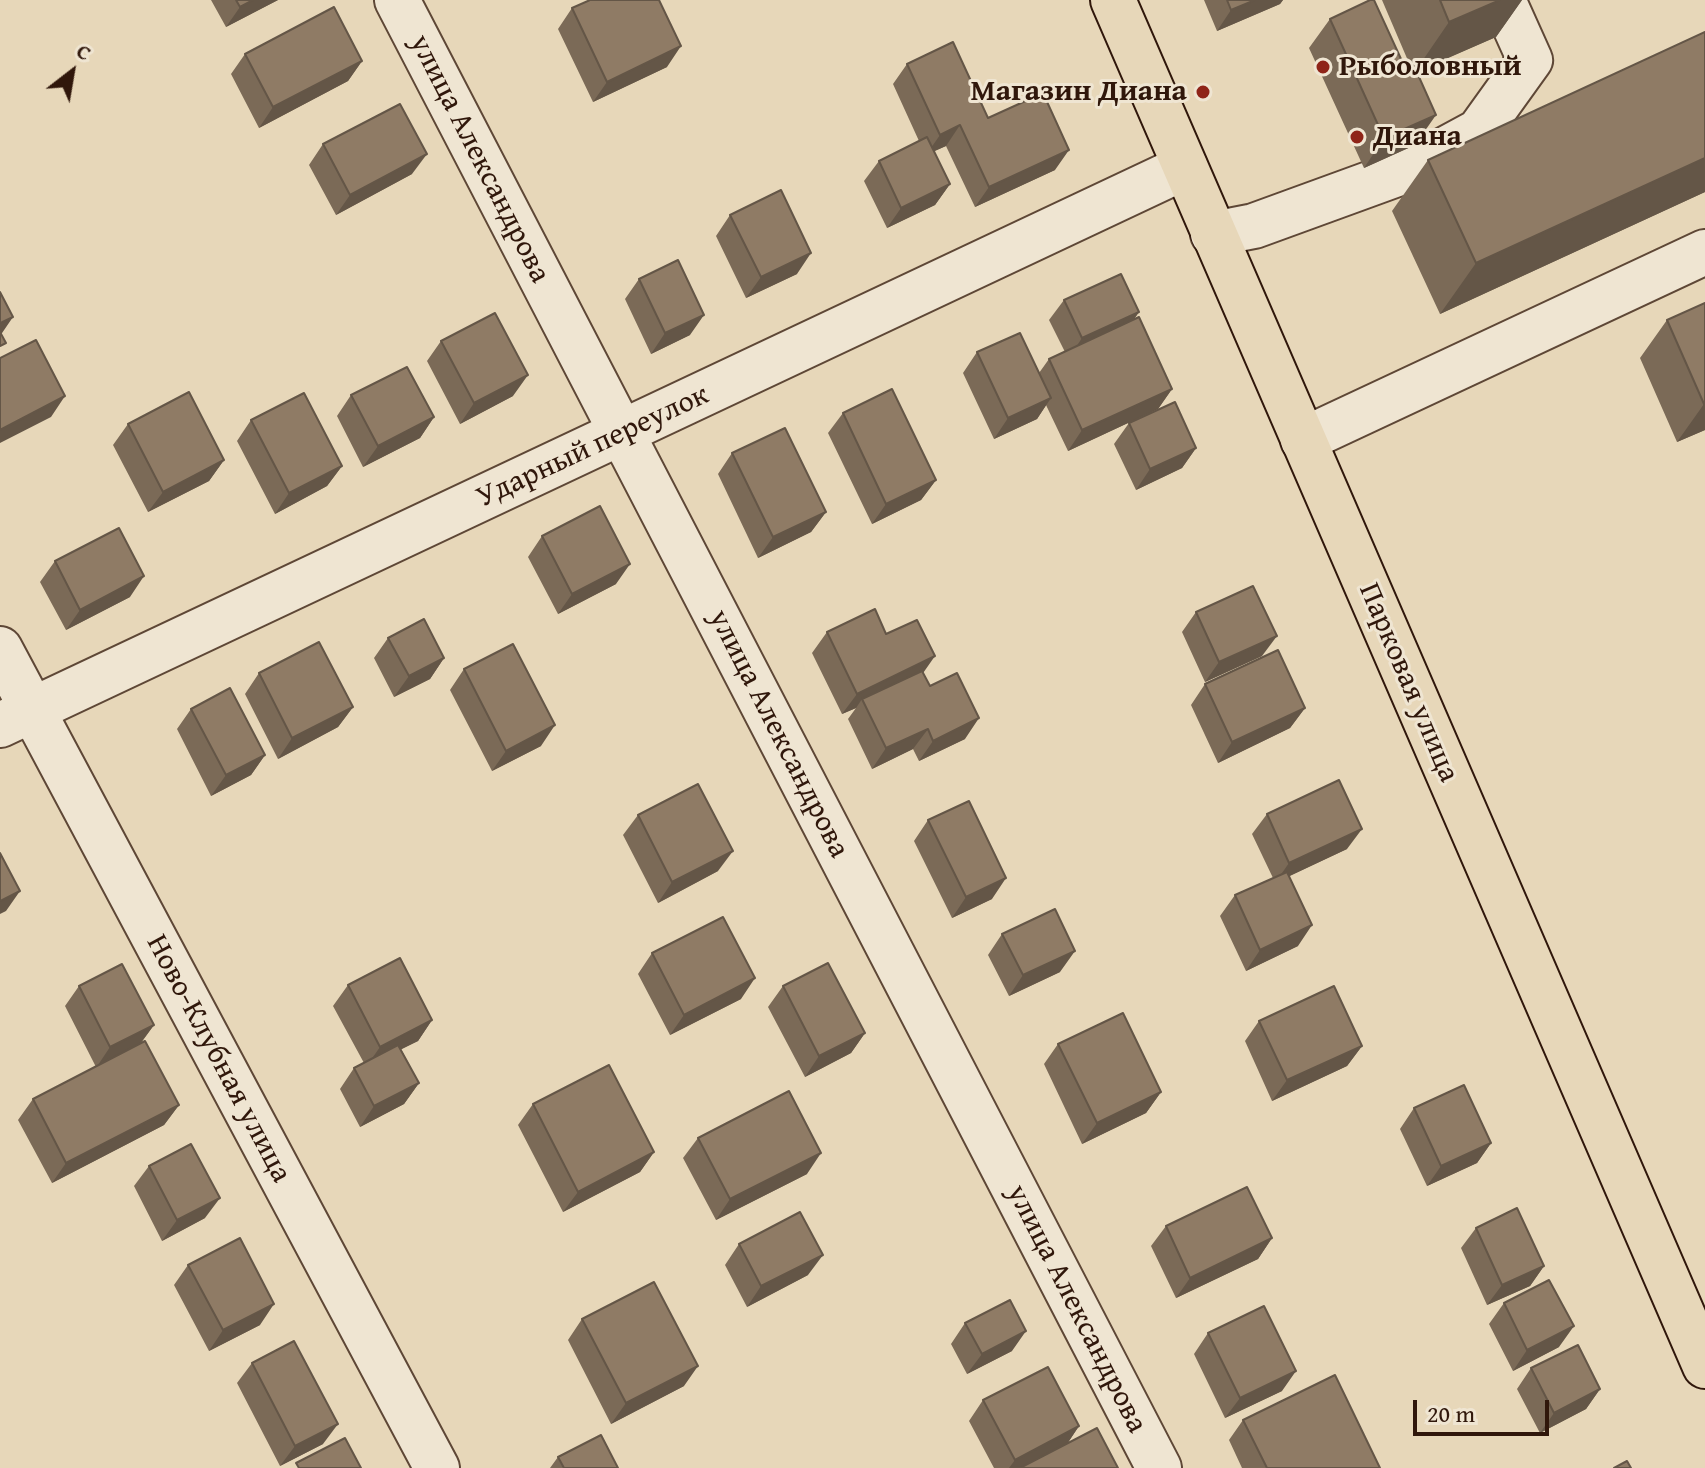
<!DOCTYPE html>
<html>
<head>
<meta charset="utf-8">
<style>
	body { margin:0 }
	#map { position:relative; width:1705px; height:1468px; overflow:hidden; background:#e7d7b9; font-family:"Gentium Book Plus",serif }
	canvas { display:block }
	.north { position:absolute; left:32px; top:32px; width:80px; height:80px; -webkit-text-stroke:6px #efe5d2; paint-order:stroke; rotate:31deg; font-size:22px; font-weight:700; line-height:32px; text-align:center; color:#30170b }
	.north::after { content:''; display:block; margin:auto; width:28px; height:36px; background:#30170b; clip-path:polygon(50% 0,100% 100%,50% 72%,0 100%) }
	.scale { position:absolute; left:1413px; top:1400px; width:136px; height:36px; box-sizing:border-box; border:4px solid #30170b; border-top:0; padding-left:10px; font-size:24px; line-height:28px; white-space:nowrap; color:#30170b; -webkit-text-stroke:6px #efe5d2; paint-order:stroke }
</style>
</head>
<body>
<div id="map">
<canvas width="1705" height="1468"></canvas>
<div class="north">С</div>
<div class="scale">20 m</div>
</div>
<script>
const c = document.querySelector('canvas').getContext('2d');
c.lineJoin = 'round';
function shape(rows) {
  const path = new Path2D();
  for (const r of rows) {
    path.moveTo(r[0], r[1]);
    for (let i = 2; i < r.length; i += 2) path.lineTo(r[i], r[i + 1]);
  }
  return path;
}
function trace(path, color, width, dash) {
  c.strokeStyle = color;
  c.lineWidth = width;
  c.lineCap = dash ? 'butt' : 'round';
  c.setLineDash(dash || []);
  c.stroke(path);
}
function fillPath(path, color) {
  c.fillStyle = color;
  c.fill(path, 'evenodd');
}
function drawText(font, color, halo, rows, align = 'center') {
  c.font = font + ' "Gentium Book Plus",serif';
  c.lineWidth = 6;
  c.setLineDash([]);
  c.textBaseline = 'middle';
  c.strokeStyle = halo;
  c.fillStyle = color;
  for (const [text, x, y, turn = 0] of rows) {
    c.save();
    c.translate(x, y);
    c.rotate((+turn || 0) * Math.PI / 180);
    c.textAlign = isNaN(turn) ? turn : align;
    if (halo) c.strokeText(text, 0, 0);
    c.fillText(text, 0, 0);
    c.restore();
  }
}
const minor = shape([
	[397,0,1159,1468],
	[1213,234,1254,226,1405,171,1479,131,1530,60,1503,0],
	[1303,440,1705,252],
	[0,649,437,1468],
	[0,725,1185,167]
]);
const major = shape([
	[1113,0,1705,1366]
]);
trace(minor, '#5e4736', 48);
trace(major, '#30170b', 48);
trace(minor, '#efe5d2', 44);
trace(major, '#e7d7b9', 44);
fillPath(shape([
	[211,0,278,0,226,27],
	[1204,0,1283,0,1280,4,1217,31],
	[1382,0,1522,0,1496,37,1417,71,1415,145,1364,168,1309,48,1330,19,1407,72,1412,70],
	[572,8,667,67,593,102,558,29],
	[1705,32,1705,192,1440,314,1392,211,1428,160],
	[245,54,362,61,348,81,259,128,231,74],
	[907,64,988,118,1055,170,975,207,946,146,934,151,950,184,935,205,887,228,864,181,879,161,919,141,893,84],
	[323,144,412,174,336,215,309,165],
	[730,215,797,274,746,298,716,236],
	[639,279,690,335,651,354,625,299],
	[1064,300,1139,312,1134,319,1172,389,1158,409,1068,451,1046,405,1037,419,994,439,963,373,977,352,1039,373,1049,359,1065,352,1049,320],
	[1705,303,1705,430,1677,442,1640,358,1667,320],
	[441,341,513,396,460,424,427,361],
	[351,395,434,417,420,438,363,467,337,416],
	[843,413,936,480,921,500,872,524,828,433],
	[251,420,342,466,327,486,275,514,237,441],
	[1129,423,1196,448,1182,468,1136,490,1114,444],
	[128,424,224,460,209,481,148,512,113,445],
	[732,453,826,512,811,532,758,558,718,474],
	[542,536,616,584,558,614,528,557],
	[55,561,130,597,66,630,40,582],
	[1196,612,1262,656,1205,682,1182,632],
	[827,632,886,634,923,673,930,686,965,739,919,761,913,749,872,769,848,719,856,708,842,714,812,653],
	[388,638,444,658,430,679,394,697,374,658],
	[464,669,541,746,492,771,450,690],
	[259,673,353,707,338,727,278,759,245,694],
	[1205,684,1305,708,1290,728,1218,763,1191,705],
	[191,709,265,755,251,775,211,796,177,729],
	[1267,814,1347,849,1289,876,1298,946,1246,971,1220,916,1235,895,1273,878,1252,834],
	[638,815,718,871,658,903,623,835],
	[928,820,992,899,952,918,914,841],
	[1002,934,1060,972,1009,996,988,955],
	[652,953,741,999,670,1035,638,974],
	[348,985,432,1020,418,1041,401,1049,419,1083,404,1104,360,1127,340,1089,354,1068,364,1063,333,1006],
	[79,986,154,1025,141,1043,179,1105,164,1125,52,1183,18,1120,33,1099,96,1067,65,1006],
	[783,986,865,1033,851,1053,805,1077,768,1007],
	[1259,1021,1362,1046,1347,1066,1272,1101,1245,1041],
	[1058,1044,1161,1092,1146,1113,1082,1144,1044,1064],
	[533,1104,654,1152,640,1172,563,1212,518,1125],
	[1414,1108,1491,1143,1477,1163,1427,1186,1400,1129],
	[698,1138,807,1174,716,1220,683,1158],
	[149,1166,205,1218,162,1241,134,1186],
	[1166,1226,1272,1238,1258,1259,1176,1298,1151,1246],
	[1476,1228,1544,1266,1530,1286,1487,1305,1461,1248],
	[739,1244,808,1275,747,1307,725,1265],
	[188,1265,260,1325,209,1351,174,1285],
	[1504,1303,1559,1347,1513,1371,1489,1324],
	[582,1319,684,1386,611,1424,568,1340],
	[965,1323,1012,1351,967,1374,951,1344],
	[1208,1333,1282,1391,1225,1418,1194,1354],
	[252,1363,323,1444,280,1466,237,1383],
	[1531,1368,1600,1389,1586,1409,1540,1433,1517,1389],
	[983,1400,1079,1426,1067,1444,1118,1468,994,1468,969,1421],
	[1243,1420,1380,1468,1242,1468,1229,1440],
	[558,1457,618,1468,550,1468]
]), '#7b6a57');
fillPath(shape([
	[253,0,278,0,226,27,240,7],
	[1255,0,1283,0,1280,4,1217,31,1231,10],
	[1500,0,1522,0,1496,37,1414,73,1449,22],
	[681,46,667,67,593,102,607,82],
	[362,61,348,81,259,128,273,107],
	[1436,115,1415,145,1364,168,1384,138],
	[960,125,946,146,926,155,940,135],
	[1069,150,1055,170,975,207,989,187],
	[427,154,412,174,336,215,350,195],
	[1705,158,1705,192,1440,314,1476,263],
	[950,184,935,205,887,228,901,208],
	[811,253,797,274,746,298,761,277],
	[1139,312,1125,332,1068,359,1082,338],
	[704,315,690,335,651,354,665,333],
	[13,317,0,336,0,323],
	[528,375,513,396,460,424,474,403],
	[1172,389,1158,409,1068,451,1082,430],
	[65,396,51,417,0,443,0,430],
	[1051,398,1037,419,994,439,1008,418],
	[1704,404,1705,404,1705,430,1677,442],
	[434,417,420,438,363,467,378,446],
	[1196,448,1182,468,1136,490,1150,469],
	[224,460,209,481,148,512,163,492],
	[342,466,327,486,275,514,289,493],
	[936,480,921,500,872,524,886,504],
	[826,512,811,532,758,558,773,537],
	[630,564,616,584,558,614,572,594],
	[144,576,130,597,66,630,80,610],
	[1277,636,1262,656,1205,682,1219,662],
	[935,656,921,676,862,699,856,708,842,714,857,694],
	[444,658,430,679,394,697,409,676],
	[353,707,338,727,278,759,292,738],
	[1305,708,1290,728,1218,763,1232,742],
	[979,718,965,739,919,761,933,741],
	[555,725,541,746,492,771,506,751],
	[928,729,913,749,872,769,886,748],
	[265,755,251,775,211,796,226,775],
	[1362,829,1347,849,1275,883,1289,863],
	[733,851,718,871,658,903,672,882],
	[1006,878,992,899,952,918,966,897],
	[20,891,6,911,0,914,0,901],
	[1312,925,1298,946,1246,971,1260,950],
	[1075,951,1060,972,1009,996,1023,975],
	[755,978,741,999,670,1035,684,1015],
	[432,1020,418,1041,366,1067,380,1047],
	[154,1025,139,1045,96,1068,110,1047],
	[865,1033,851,1053,805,1077,819,1056],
	[1362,1046,1347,1066,1272,1101,1287,1080],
	[419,1083,404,1104,360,1127,374,1106],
	[1161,1092,1146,1113,1082,1144,1097,1123],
	[179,1105,164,1125,52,1183,66,1163],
	[1491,1143,1477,1163,1427,1186,1441,1166],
	[654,1152,640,1172,563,1212,578,1192],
	[821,1153,807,1174,716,1220,730,1199],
	[220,1198,205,1218,162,1241,177,1220],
	[1272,1238,1258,1259,1176,1298,1190,1278],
	[823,1255,808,1275,747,1307,761,1286],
	[1544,1266,1530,1286,1487,1305,1502,1285],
	[274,1304,260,1325,209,1351,223,1330],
	[1574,1326,1559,1347,1513,1371,1527,1350],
	[1026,1331,1012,1351,967,1374,982,1354],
	[698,1366,684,1386,611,1424,626,1403],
	[1296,1371,1282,1391,1225,1418,1240,1398],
	[1600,1389,1586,1409,1540,1433,1554,1413],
	[338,1424,323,1444,280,1466,295,1446],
	[1079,1426,1065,1447,1024,1468,1009,1468,1015,1460]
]), '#645647');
const building = shape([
	[236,0,253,0,240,7,236,0],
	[590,0,659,0,681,46,607,82,572,8,590,0],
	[1227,0,1255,0,1231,10,1227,0],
	[1370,0,1374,0,1407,72,1415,68,1436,115,1384,138,1330,19,1370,0],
	[1440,0,1500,0,1449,22,1440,0],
	[334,7,362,61,273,107,245,54,334,7],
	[1705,32,1705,158,1476,263,1428,160,1705,32],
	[953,42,988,118,1043,93,1069,150,989,187,960,125,940,135,907,64,953,42],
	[400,104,427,154,350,195,323,144,400,104],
	[927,137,950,184,901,208,879,161,927,137],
	[781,190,811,253,761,277,730,215,781,190],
	[678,260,704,315,665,333,639,279,678,260],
	[1121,274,1139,312,1082,338,1064,300,1121,274],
	[0,292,13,317,0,323,0,292],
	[1705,303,1705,404,1704,404,1667,320,1705,303],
	[495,313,528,375,474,403,441,341,495,313],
	[1139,317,1172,389,1082,430,1049,359,1139,317],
	[0,332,6,343,0,346,0,332],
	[1020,333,1051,398,1008,418,977,352,1020,333],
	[36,340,65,396,0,430,0,358,36,340],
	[407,367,434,417,378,446,351,395,407,367],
	[892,389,936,480,886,504,843,413,892,389],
	[189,392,224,460,163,492,128,424,189,392],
	[304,393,342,466,289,493,251,420,304,393],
	[1175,402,1196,448,1150,469,1129,423,1175,402],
	[785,428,826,512,773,537,732,453,785,428],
	[600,506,630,564,572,594,542,536,600,506],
	[119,528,144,576,80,610,55,561,119,528],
	[1253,586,1277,636,1219,662,1196,612,1253,586],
	[875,609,886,634,917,620,935,656,857,694,827,632,875,609],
	[424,619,444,658,409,676,388,638,424,619],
	[319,642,353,707,292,738,259,673,319,642],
	[513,644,555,725,506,751,464,669,513,644],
	[1278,650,1305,708,1232,742,1205,684,1278,650],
	[922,671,930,686,957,673,979,718,933,741,928,729,886,748,862,699,922,671],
	[230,688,265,755,226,775,191,709,230,688],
	[1339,780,1362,829,1289,863,1267,814,1339,780],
	[698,784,733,851,672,882,638,815,698,784],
	[969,801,1006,878,966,897,928,820,969,801],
	[0,853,20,891,0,901,0,853],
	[1287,872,1312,925,1260,950,1235,895,1287,872],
	[1055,909,1075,951,1023,975,1002,934,1055,909],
	[723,917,755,978,684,1015,652,953,723,917],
	[400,958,432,1020,380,1047,348,985,400,958],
	[828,963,865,1033,819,1056,783,986,828,963],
	[122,964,154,1025,110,1047,79,986,122,964],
	[1334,986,1362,1046,1287,1080,1259,1021,1334,986],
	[1123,1013,1161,1092,1097,1123,1058,1044,1123,1013],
	[145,1041,179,1105,66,1163,33,1099,145,1041],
	[398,1045,419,1083,374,1106,354,1068,398,1045],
	[609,1065,654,1152,578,1192,533,1104,609,1065],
	[1464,1085,1491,1143,1441,1166,1414,1108,1464,1085],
	[789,1091,821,1153,730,1199,698,1138,789,1091],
	[191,1144,220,1198,177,1220,149,1166,191,1144],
	[1247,1187,1272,1238,1190,1278,1166,1226,1247,1187],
	[1517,1208,1544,1266,1502,1285,1476,1228,1517,1208],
	[800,1212,823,1255,761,1286,739,1244,800,1212],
	[240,1238,274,1304,223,1330,188,1265,240,1238],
	[1549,1280,1574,1326,1527,1350,1504,1303,1549,1280],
	[654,1282,698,1366,626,1403,582,1319,654,1282],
	[1010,1300,1026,1331,982,1354,965,1323,1010,1300],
	[1264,1306,1296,1371,1240,1398,1208,1333,1264,1306],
	[294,1341,338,1424,295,1446,252,1363,294,1341],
	[1578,1345,1600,1389,1554,1413,1531,1368,1578,1345],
	[1048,1367,1079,1426,1015,1460,983,1400,1048,1367],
	[1335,1375,1380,1468,1267,1468,1243,1420,1335,1375],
	[1097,1428,1118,1468,1020,1468,1097,1428],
	[601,1435,618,1468,564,1468,558,1457,601,1435],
	[345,1438,361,1468,299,1468,296,1463,345,1438],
	[1627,1461,1631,1468,1614,1468,1627,1461]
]);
fillPath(building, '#8f7b65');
trace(building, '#645647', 2);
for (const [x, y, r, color] of [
	[1323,67,8,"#8f2418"],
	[1203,92,8,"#8f2418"],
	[1357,137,8,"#8f2418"]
]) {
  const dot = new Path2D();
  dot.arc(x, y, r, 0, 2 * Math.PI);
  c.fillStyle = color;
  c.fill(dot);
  trace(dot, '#efe5d2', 3);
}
drawText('bold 30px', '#30170b', '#efe5d2', [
	["Рыболовный",1339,67],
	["Магазин Диана",1187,92,"right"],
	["Диана",1373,137]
], 'left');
drawText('30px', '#30170b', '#efe5d2', [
	["улица Александрова",479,159,63],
	["Ударный переулок",593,447,-25],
	["Парковая улица",1408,683,67],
	["улица Александрова",778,734,63],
	["Ново-Клубная улица",218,1059,62],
	["улица Александрова",1076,1309,63]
]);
</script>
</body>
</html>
